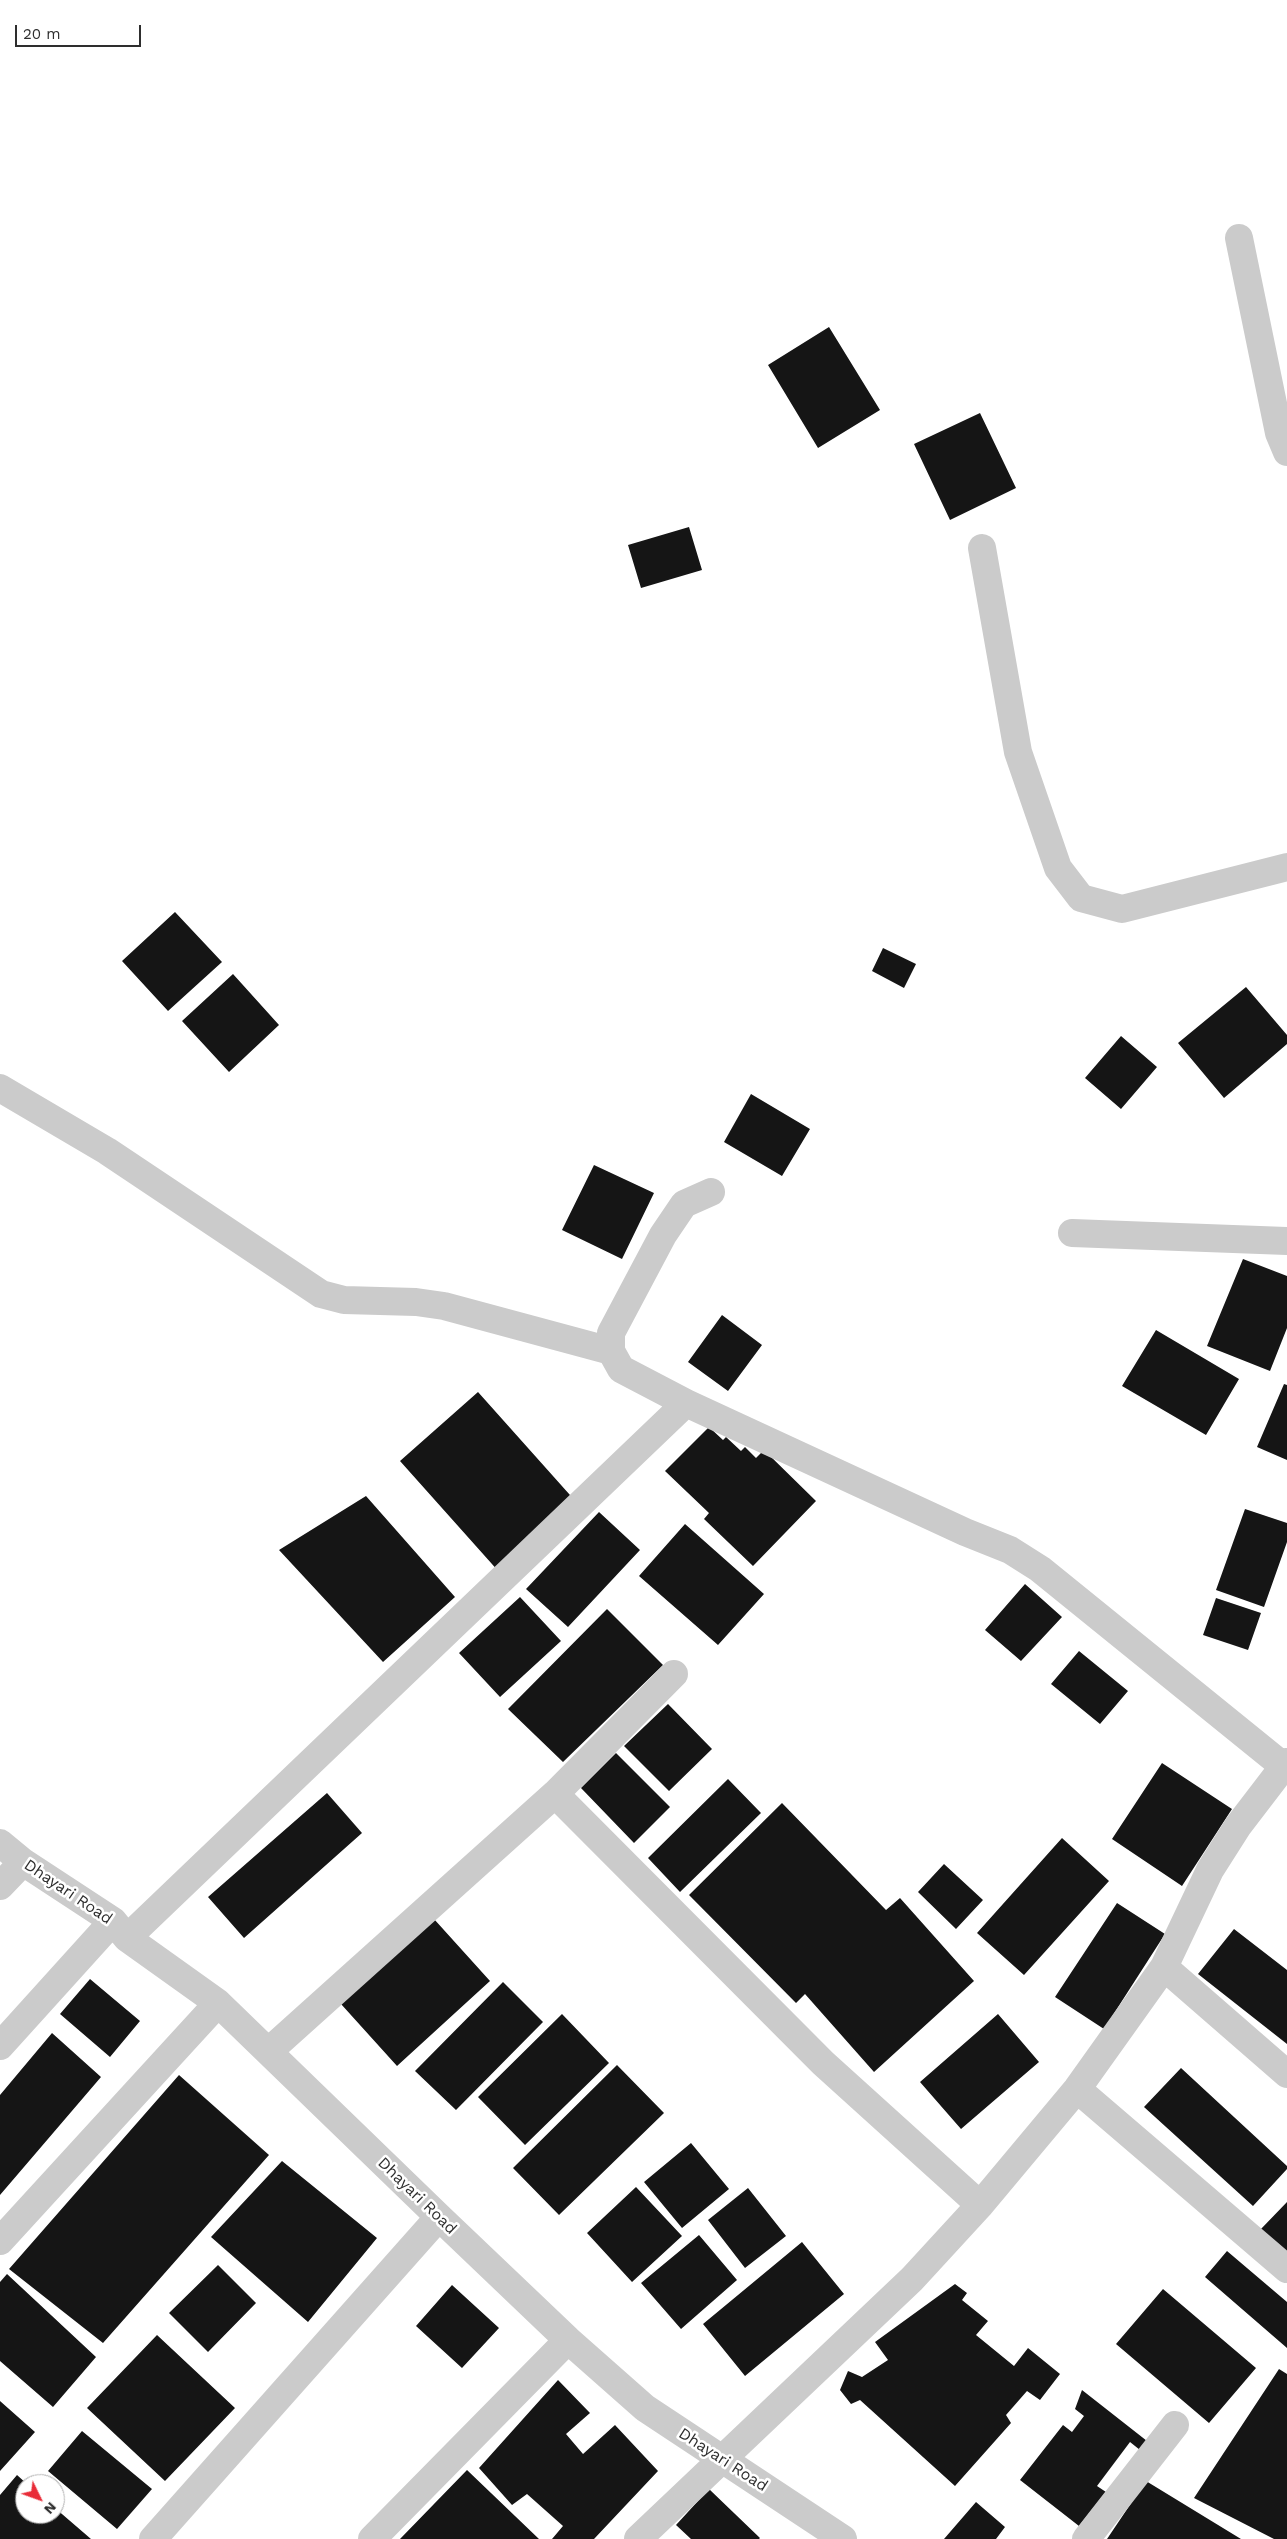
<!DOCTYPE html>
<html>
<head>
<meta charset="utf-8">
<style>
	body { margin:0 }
	#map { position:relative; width:1287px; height:2539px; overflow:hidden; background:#fff; font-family:"Work Sans",sans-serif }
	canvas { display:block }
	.north { position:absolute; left:15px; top:2474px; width:50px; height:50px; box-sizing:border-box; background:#fff; border:1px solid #ababab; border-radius:50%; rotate:132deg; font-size:14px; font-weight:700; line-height:20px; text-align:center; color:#2e2e2e }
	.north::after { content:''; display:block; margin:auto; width:18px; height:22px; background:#e92c38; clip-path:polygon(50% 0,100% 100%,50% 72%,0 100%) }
	.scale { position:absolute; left:15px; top:25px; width:126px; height:22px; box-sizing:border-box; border:2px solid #2e2e2e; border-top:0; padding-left:6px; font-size:15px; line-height:18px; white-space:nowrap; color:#2e2e2e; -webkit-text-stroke:4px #fff; paint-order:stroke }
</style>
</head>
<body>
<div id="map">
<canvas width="1287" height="2539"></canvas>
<div class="north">N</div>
<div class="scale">20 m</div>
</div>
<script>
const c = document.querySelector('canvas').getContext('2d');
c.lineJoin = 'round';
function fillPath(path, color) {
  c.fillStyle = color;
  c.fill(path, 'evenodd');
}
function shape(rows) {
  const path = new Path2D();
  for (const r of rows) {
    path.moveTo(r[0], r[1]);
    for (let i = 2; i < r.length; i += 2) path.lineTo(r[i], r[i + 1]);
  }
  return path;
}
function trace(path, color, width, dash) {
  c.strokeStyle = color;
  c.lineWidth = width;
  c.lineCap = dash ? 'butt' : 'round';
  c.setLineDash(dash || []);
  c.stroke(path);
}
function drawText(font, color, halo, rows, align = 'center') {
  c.font = font + ' "Work Sans",sans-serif';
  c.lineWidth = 5;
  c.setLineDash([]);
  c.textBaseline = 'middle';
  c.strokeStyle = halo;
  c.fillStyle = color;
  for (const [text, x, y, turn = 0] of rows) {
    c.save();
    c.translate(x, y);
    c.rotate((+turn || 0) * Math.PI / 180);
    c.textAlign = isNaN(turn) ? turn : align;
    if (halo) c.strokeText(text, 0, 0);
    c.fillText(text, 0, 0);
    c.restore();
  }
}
fillPath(shape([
	[829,327,880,410,818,448,768,365],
	[980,413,1016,488,950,520,914,444],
	[689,527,702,570,641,588,628,545],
	[175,912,222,962,168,1011,122,961],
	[883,948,916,964,904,988,872,971],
	[233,974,279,1025,229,1072,182,1021],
	[1246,987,1287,1035,1287,1044,1224,1098,1178,1043],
	[1121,1036,1157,1067,1121,1109,1085,1078],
	[751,1094,810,1129,782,1176,724,1142],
	[594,1165,654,1193,622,1259,562,1230],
	[1243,1259,1287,1276,1287,1328,1270,1371,1207,1346],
	[722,1315,762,1345,728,1391,688,1362],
	[1156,1330,1239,1379,1206,1435,1122,1386],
	[1284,1384,1287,1385,1287,1460,1257,1447],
	[478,1392,578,1504,500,1573,400,1461],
	[709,1427,723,1440,726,1437,741,1451,745,1447,756,1458,764,1450,816,1501,753,1566,704,1519,709,1513,665,1471],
	[366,1496,455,1597,383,1662,279,1550],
	[1245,1509,1287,1523,1287,1542,1264,1607,1216,1590],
	[599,1512,640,1550,568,1627,526,1589],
	[685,1524,764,1594,718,1645,639,1576],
	[1025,1584,1062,1617,1021,1661,985,1630],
	[520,1597,561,1641,500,1697,459,1653],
	[1216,1598,1261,1613,1248,1650,1203,1635],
	[607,1609,663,1665,563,1762,508,1709],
	[1079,1651,1128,1691,1100,1724,1051,1684],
	[668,1704,712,1749,669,1791,624,1746],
	[616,1753,670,1807,634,1843,581,1788],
	[1162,1763,1232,1809,1182,1886,1112,1839],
	[728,1779,761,1813,680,1892,648,1858],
	[327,1793,362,1833,244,1938,208,1897],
	[782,1803,886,1910,900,1898,974,1981,874,2072,805,1994,796,2003,689,1895],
	[1062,1838,1109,1881,1024,1975,977,1933],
	[944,1864,983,1900,956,1929,918,1892],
	[1117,1903,1165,1934,1104,2029,1055,1997],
	[434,1919,490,1981,397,2066,341,2004],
	[1234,1929,1287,1970,1287,2044,1198,1974],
	[90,1979,140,2021,110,2057,60,2014],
	[503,1982,543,2022,456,2110,415,2071],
	[562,2014,609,2063,525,2145,478,2097],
	[998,2014,1039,2062,961,2129,920,2082],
	[52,2033,101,2077,0,2195,0,2095],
	[617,2065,664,2113,559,2215,513,2168],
	[1181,2068,1287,2166,1287,2169,1253,2206,1144,2107],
	[179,2075,269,2155,103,2343,9,2269],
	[691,2143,729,2189,682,2228,644,2182],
	[282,2161,377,2238,308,2322,211,2237],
	[636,2187,682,2236,632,2282,587,2233],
	[748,2188,786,2236,745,2268,708,2220],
	[1287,2202,1287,2252,1260,2230],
	[699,2235,737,2280,681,2329,641,2283],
	[802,2242,844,2294,745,2376,703,2324],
	[1227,2251,1287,2302,1287,2348,1205,2277],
	[218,2265,256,2303,208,2352,169,2313],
	[7,2274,96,2357,53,2407,0,2361,0,2282],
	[955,2284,967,2293,962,2300,988,2321,976,2335,1014,2366,1028,2348,1060,2374,1040,2400,1027,2391,1006,2415,1011,2423,955,2486,860,2400,851,2404,840,2390,848,2371,862,2377,888,2360,875,2342],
	[452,2285,499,2328,462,2368,416,2326],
	[1163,2289,1256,2368,1209,2423,1116,2344],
	[157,2335,235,2408,165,2481,87,2408],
	[1279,2369,1287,2374,1287,2539,1274,2539,1194,2498],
	[558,2380,590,2413,566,2434,583,2454,615,2425,658,2471,594,2539,552,2539,563,2526,527,2494,512,2505,479,2468],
	[1082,2390,1147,2441,1140,2450,1130,2442,1097,2486,1106,2492,1079,2526,1020,2480,1063,2425,1072,2432,1084,2416,1075,2409],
	[0,2401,35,2432,0,2471],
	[82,2431,152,2489,117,2529,48,2471],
	[467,2470,539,2539,400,2539],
	[17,2475,27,2484,25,2484,25,2514,55,2514,55,2508,91,2539,0,2539,0,2495],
	[1146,2481,1241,2539,1107,2539],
	[709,2489,760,2538,759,2539,691,2539,676,2525],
	[976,2502,1005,2527,996,2539,944,2539]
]), '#151515');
trace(shape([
	[1239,238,1279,433,1287,452],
	[982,548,1018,752,1058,868,1081,898,1122,909,1287,867],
	[0,1088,107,1151,321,1294,344,1300,416,1302,444,1306,611,1351],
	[1072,1233,1287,1241],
	[686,1403,621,1369,611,1351,611,1333,663,1235,684,1204,711,1192],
	[555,1794,823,2063,980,2205],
	[0,1843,23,1862,113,1921,127,1938,218,2003,439,2217,568,2340,645,2408,843,2539],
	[0,1886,23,1862],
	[127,1938,686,1403,965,1532,1010,1550,1040,1569,1287,1769],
	[1164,1967,1287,2074],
	[0,2046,113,1921],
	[269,2051,555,1794,674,1674],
	[1077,2089,1287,2269],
	[0,2241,218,2003],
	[153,2539,439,2217],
	[372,2539,568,2340],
	[638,2539,912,2279,980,2205,1077,2089,1164,1967,1210,1870,1238,1826,1287,1762],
	[1086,2539,1175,2425]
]), '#cbcbcb', 28);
drawText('16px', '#2e2e2e', '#fff', [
	["Dhayari Road",68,1892,34],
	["Dhayari Road",417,2196,44],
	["Dhayari Road",723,2460,33]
]);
</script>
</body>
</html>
